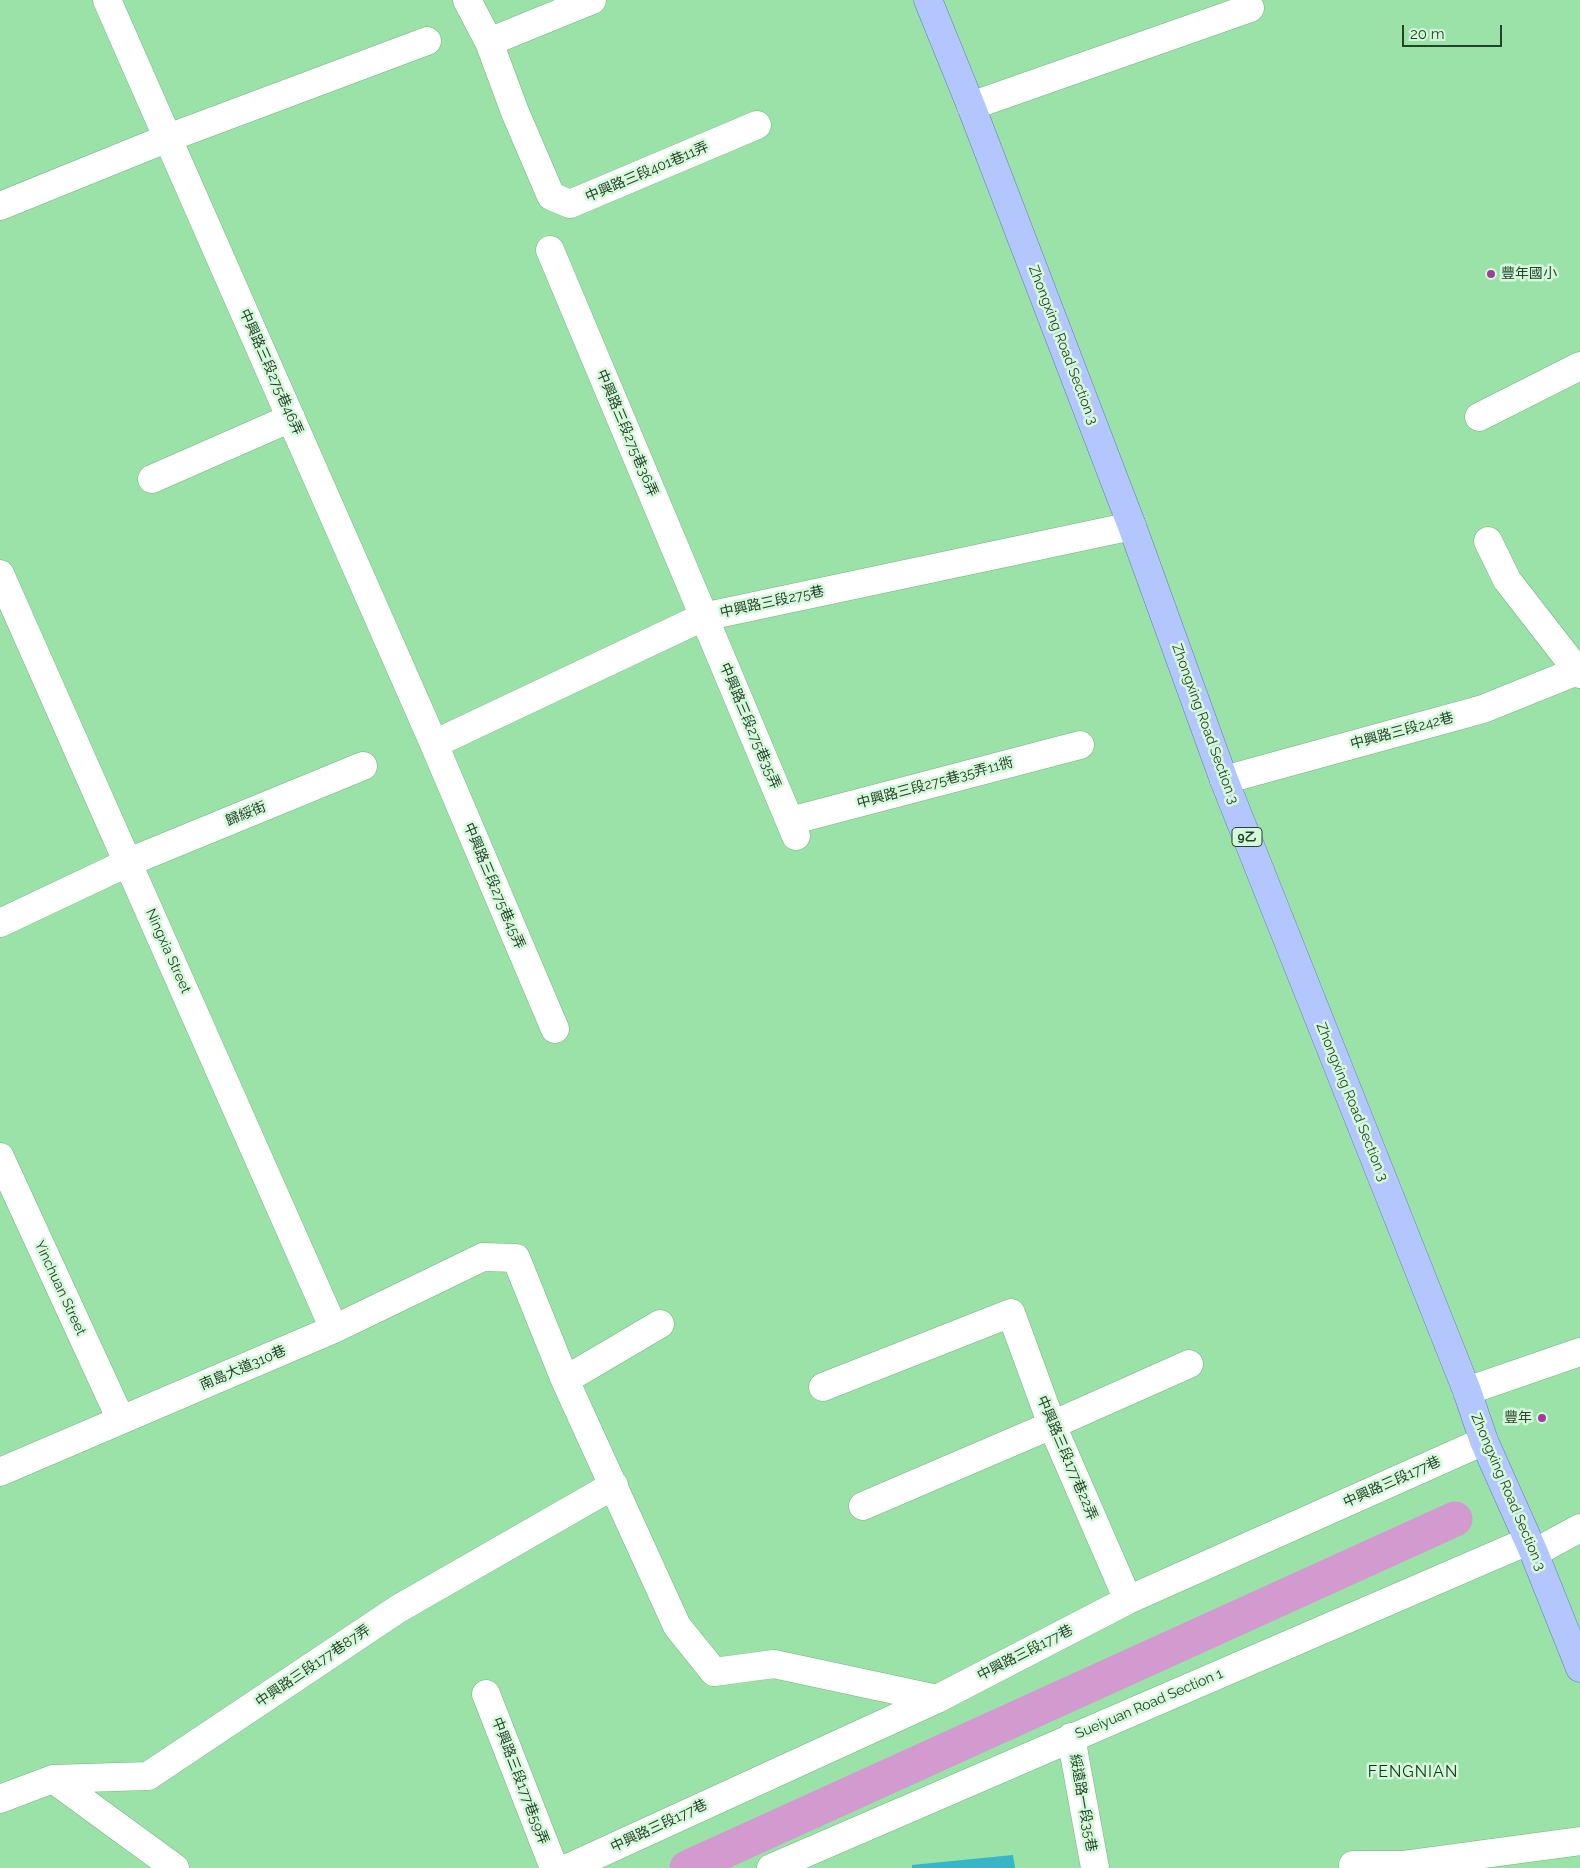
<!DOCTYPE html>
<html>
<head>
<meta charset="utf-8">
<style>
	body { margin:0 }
	#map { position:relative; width:1580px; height:1868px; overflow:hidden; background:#9ae2a7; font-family:Raleway,sans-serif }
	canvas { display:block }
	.scale { position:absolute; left:1402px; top:25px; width:100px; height:22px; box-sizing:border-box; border:2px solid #25422a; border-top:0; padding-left:6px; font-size:15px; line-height:18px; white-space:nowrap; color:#25422a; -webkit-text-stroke:4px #d6f9db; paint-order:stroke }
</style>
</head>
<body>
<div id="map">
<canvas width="1580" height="1868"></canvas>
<div class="scale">20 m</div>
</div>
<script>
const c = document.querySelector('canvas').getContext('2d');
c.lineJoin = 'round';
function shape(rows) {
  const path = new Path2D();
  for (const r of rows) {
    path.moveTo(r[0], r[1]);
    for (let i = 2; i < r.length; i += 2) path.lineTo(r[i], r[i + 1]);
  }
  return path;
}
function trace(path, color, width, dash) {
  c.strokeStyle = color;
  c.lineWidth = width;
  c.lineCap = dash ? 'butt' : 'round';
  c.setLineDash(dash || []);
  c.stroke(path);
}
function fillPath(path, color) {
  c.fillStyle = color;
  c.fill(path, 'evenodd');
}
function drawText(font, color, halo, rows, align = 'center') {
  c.font = font + ' Raleway,"Noto Sans TC",sans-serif';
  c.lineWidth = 5;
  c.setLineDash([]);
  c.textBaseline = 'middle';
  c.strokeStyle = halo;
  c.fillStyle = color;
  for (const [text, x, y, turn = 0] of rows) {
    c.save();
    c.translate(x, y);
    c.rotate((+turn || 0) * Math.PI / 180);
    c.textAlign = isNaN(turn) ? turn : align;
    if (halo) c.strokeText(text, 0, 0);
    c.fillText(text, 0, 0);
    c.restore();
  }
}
trace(shape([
	[687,1868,1455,1519]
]), '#d39acf', 35);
fillPath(shape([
	[1013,1855,1015,1868,912,1868,912,1865]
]), '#38b5c7');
const minor = shape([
	[107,0,434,744,555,1029],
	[467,0,489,42,515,112,551,196,570,204,757,125],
	[489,42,592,0],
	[971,106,1250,8],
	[0,206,168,138,427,41],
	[550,250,796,836],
	[1479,417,1580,366],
	[152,479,291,418],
	[1488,541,1507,580,1580,674],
	[0,574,334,1329],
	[434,744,703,617,1132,526],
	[1224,780,1483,709,1577,671],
	[790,821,1080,745],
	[0,923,129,862,363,766],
	[0,1157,121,1420],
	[565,1380,660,1324],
	[823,1387,1011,1313,1052,1425,1128,1600],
	[1467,1391,1580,1352],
	[0,1472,334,1329,483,1257,516,1258,565,1380,677,1626,714,1672,774,1664,937,1699],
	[863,1506,1052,1425,1189,1364],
	[1534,1553,1580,1528],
	[486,1694,554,1868],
	[1071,1737,1095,1868],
	[53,1779,175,1868],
	[0,1799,53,1779,148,1776,398,1609,614,1485],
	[1353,1865,1402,1865,1580,1841],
	[568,1868,937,1699,1128,1600,1484,1441],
	[771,1868,1528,1541]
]);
const major = shape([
	[928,0,971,106,1132,526,1224,780,1467,1391,1484,1441,1534,1553,1580,1668]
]);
trace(minor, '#70b67d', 29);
trace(major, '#617fb4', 29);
trace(minor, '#fff', 28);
trace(major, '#b3c6fe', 28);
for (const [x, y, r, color] of [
	[1491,274,5,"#a23b9f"],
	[1542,1418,5,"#a23b9f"]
]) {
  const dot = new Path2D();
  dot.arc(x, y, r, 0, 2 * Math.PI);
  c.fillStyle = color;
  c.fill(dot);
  trace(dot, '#d6f9db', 2);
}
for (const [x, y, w] of [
	[1247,837,30]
]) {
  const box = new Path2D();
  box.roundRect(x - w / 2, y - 9.5, w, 19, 4);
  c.fillStyle = '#d6f9db';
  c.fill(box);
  trace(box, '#25422a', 1);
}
drawText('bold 12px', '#25422a', null, [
	["9乙",1247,837]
]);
drawText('14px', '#25422a', '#d6f9db', [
	["中興路三段401巷11弄",647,172,-23],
	["Zhongxing Road Section 3",1063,345,69],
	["中興路三段275巷46弄",271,372,66],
	["中興路三段275巷36弄",627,433,67],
	["中興路三段275巷",772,602,-12],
	["Zhongxing Road Section 3",1205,724,70],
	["中興路三段275巷35弄",750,726,67],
	["中興路三段242巷",1402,731,-15],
	["中興路三段275巷35弄11衖",935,783,-15],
	["歸綏街",246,814,-22],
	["中興路三段275巷45弄",494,886,67],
	["Ningxia Street",168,951,66],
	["Zhongxing Road Section 3",1352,1102,68],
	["Yinchuan Street",60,1288,65],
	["南島大道310巷",243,1368,-23],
	["中興路三段177巷22弄",1067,1458,67],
	["中興路三段177巷",1392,1482,-24],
	["Zhongxing Road Section 3",1508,1492,67],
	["中興路三段177巷",1025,1653,-27],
	["中興路三段177巷87弄",313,1666,-34],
	["Sueiyuan Road Section 1",1149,1704,-23],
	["中興路三段177巷59弄",520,1781,69],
	["綏遠路一段35巷",1083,1803,80],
	["中興路三段177巷",659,1826,-25]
]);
drawText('14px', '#25422a', '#d6f9db', [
	["豐年國小",1501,274],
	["豐年",1532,1418,"right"]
], 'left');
c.letterSpacing = '1px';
drawText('16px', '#0f3418', '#d6f9db', [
	["FENGNIAN",1413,1772]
]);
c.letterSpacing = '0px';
</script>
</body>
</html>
